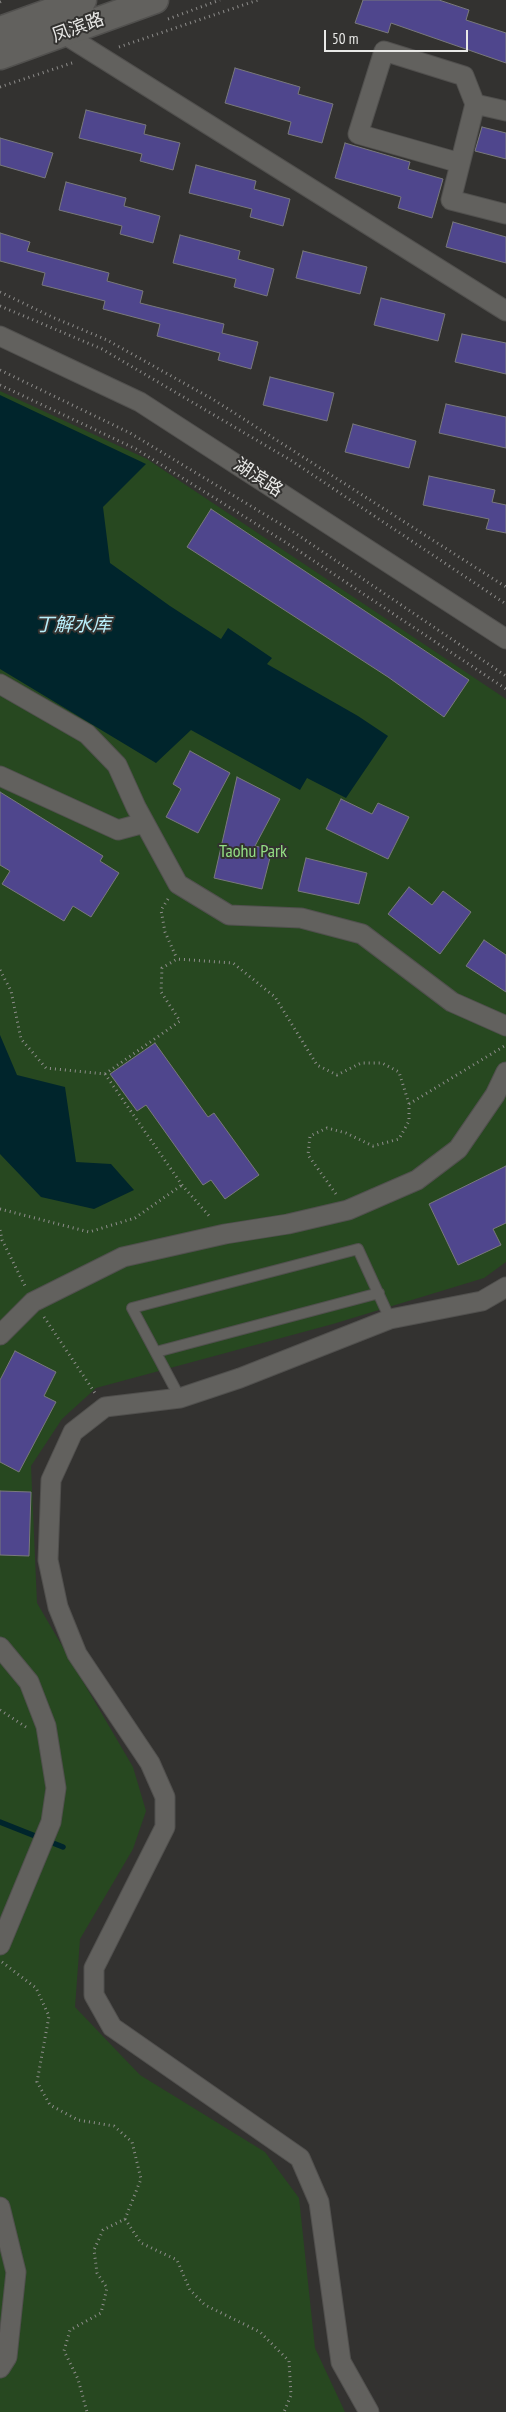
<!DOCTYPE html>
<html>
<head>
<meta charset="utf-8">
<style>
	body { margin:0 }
	#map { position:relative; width:506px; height:2412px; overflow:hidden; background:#333230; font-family:"PT Sans Narrow",sans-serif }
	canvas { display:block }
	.scale { position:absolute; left:324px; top:30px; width:144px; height:22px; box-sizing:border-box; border:2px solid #e9e9e7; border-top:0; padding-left:6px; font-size:15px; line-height:18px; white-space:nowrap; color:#e9e9e7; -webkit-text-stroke:4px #333230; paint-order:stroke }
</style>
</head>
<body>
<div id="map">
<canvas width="506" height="2412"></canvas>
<div class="scale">50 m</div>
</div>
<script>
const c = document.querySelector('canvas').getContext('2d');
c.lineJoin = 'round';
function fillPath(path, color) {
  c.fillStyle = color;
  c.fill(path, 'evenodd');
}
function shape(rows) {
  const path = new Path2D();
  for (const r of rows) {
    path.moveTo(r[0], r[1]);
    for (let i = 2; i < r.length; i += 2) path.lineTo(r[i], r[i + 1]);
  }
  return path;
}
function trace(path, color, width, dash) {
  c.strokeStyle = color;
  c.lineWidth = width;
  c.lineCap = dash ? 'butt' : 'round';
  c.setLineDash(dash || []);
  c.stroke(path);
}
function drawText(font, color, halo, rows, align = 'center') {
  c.font = font + ' "PT Sans Narrow","Noto Sans SC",sans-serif';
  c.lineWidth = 4;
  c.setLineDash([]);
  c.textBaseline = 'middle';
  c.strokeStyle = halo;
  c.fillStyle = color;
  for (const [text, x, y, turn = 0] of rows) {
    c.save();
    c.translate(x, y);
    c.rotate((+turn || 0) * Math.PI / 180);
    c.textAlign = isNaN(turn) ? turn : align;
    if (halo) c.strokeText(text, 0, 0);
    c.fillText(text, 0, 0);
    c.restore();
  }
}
fillPath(shape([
	[0,391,147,459,506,699,506,1262,484,1278,333,1324,96,1388,62,1419,31,1466,37,1603,133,1767,146,1811,133,1849,80,1939,75,2007,140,2075,265,2152,299,2198,315,2348,345,2412,0,2412]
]), '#274820');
fillPath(shape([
	[0,395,146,464,103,507,110,563,170,606,221,639,228,628,272,658,267,664,358,716,388,736,346,798,307,778,300,790,191,730,156,763,0,669],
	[0,1035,17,1075,65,1087,76,1162,111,1164,134,1190,94,1209,41,1197,0,1154]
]), '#00252c');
trace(shape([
	[0,1822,63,1847]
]), '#00252c', 5.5);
const building = shape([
	[363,0,439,0,469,10,466,20,506,33,506,63,391,23,388,33,355,23,363,0],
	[235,68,300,87,298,94,333,104,322,143,288,134,291,122,225,103,235,68],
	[86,110,146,125,144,134,180,143,173,170,140,161,142,154,79,138,86,110],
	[482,127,506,133,506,159,475,151,482,127],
	[0,138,53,153,45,178,0,165,0,138],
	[345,143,410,162,408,169,443,179,432,218,398,208,401,197,335,178,345,143],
	[196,165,256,181,254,189,290,199,283,226,250,217,252,209,189,193,196,165],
	[66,182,126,198,124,206,160,216,153,243,120,234,122,226,59,210,66,182],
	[453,222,506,237,506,263,446,247,453,222],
	[0,233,30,242,27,251,109,273,107,281,143,291,140,303,224,324,222,333,258,342,251,369,218,360,220,353,157,336,160,324,103,309,105,301,42,285,45,273,0,261,0,233],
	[180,235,240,251,238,259,274,269,267,296,234,287,236,279,173,263,180,235],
	[303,251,367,267,360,294,296,278,303,251],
	[381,298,445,314,438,341,374,325,381,298],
	[462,334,506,343,506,374,455,362,462,334],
	[270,377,334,393,327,421,263,405,270,377],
	[446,404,506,417,506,448,439,433,446,404],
	[353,424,416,441,409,468,345,452,353,424],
	[429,476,495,490,492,502,506,505,506,533,486,529,489,519,423,505,429,476],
	[211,509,469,680,444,717,388,677,187,547,211,509],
	[190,751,230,773,198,833,166,817,181,789,173,784,190,751],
	[237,777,280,799,255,846,272,850,262,889,214,878,237,777],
	[0,792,103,856,100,861,119,873,91,917,73,906,64,921,2,884,10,871,0,865,0,792],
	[341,799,372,814,378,803,409,817,388,859,326,829,341,799],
	[306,858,367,873,359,904,298,891,306,858],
	[409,887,432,905,443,891,471,912,440,954,388,914,409,887],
	[484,940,506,955,506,992,466,966,484,940],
	[155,1043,208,1117,214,1113,259,1175,225,1199,211,1180,203,1185,146,1105,137,1111,110,1074,155,1043],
	[506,1166,506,1223,493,1229,501,1245,458,1265,429,1204,506,1166],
	[15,1351,56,1372,44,1396,56,1402,19,1472,0,1462,0,1380,15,1351],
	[0,1491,31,1492,29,1556,0,1555,0,1491]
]);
fillPath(building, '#4f468d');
trace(building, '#79797c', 1);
const lane = shape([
	[156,1352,379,1293],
	[180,1398,132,1308,358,1249,390,1319]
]);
const street = shape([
	[64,34,506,311],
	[506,111,475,104,451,200,506,214],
	[460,163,358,134,384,51,464,76,475,104],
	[0,336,140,402,506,639],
	[0,684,87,734,117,765,136,807,178,884,229,915,301,918,362,934,452,1002,506,1026],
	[0,776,118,830,144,823],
	[0,1335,33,1302,123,1257,225,1234,288,1224,348,1210,417,1180,458,1149,495,1095,506,1072],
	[0,1647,29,1682,46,1726,56,1788,51,1822,0,1945],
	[0,2207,16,2272,7,2357,0,2368],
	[369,2412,341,2362,319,2202,300,2158,112,2027,94,1995,94,1968,165,1827,165,1797,150,1763,77,1654,58,1607,48,1560,51,1480,73,1432,105,1407,180,1398,240,1378,390,1319,482,1301,506,1287]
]);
const secondary = shape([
	[0,30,83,0],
	[0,56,155,0]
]);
trace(lane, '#51504e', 12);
trace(street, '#51504e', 21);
trace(secondary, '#51504e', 29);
trace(shape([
	[0,2,4,0],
	[168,19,220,0],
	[119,47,258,0],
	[0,87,75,62],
	[0,292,52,317,107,340,214,400,506,587],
	[0,306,102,349,292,461,506,604],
	[0,370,130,433,292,531,506,676],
	[0,385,136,449,293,547,506,689],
	[168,899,161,910,165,932,177,959],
	[0,970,11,991,21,1039,46,1068,105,1074,182,1185,211,1218],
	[105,1074,180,1021,161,992,162,968,177,959,233,963,275,997,317,1065,337,1075,361,1063,382,1063,399,1072,409,1104,409,1121,399,1139,373,1146,346,1133,327,1128,310,1136,308,1155,336,1194],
	[409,1104,506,1045],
	[0,1209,89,1232,135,1218,182,1185],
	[0,1230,2,1240,25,1286],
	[44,1317,95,1393],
	[0,1710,26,1727],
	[2,1962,36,1988,49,2016,37,2082,50,2105,78,2120,114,2126,132,2142,141,2179,125,2219,103,2230,94,2250,97,2273,107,2288,101,2313,70,2330,64,2351,78,2379,87,2412],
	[125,2219,141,2243,177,2260,190,2290,205,2305,260,2332,289,2361,291,2395,284,2412]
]), '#8e8d8b', 3, [1, 4]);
trace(lane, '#62615e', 10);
trace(street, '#62615e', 19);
trace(secondary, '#62615e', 26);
drawText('18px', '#e9e9e7', '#333230', [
	["凤滨路",78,28,-20],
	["湖滨路",258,478,33]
]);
drawText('18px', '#94df84', '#333230', [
	["Taohu Park",253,852]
]);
drawText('italic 19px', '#b8eefa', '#333230', [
	["丁解水库",73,626]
]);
</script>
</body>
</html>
